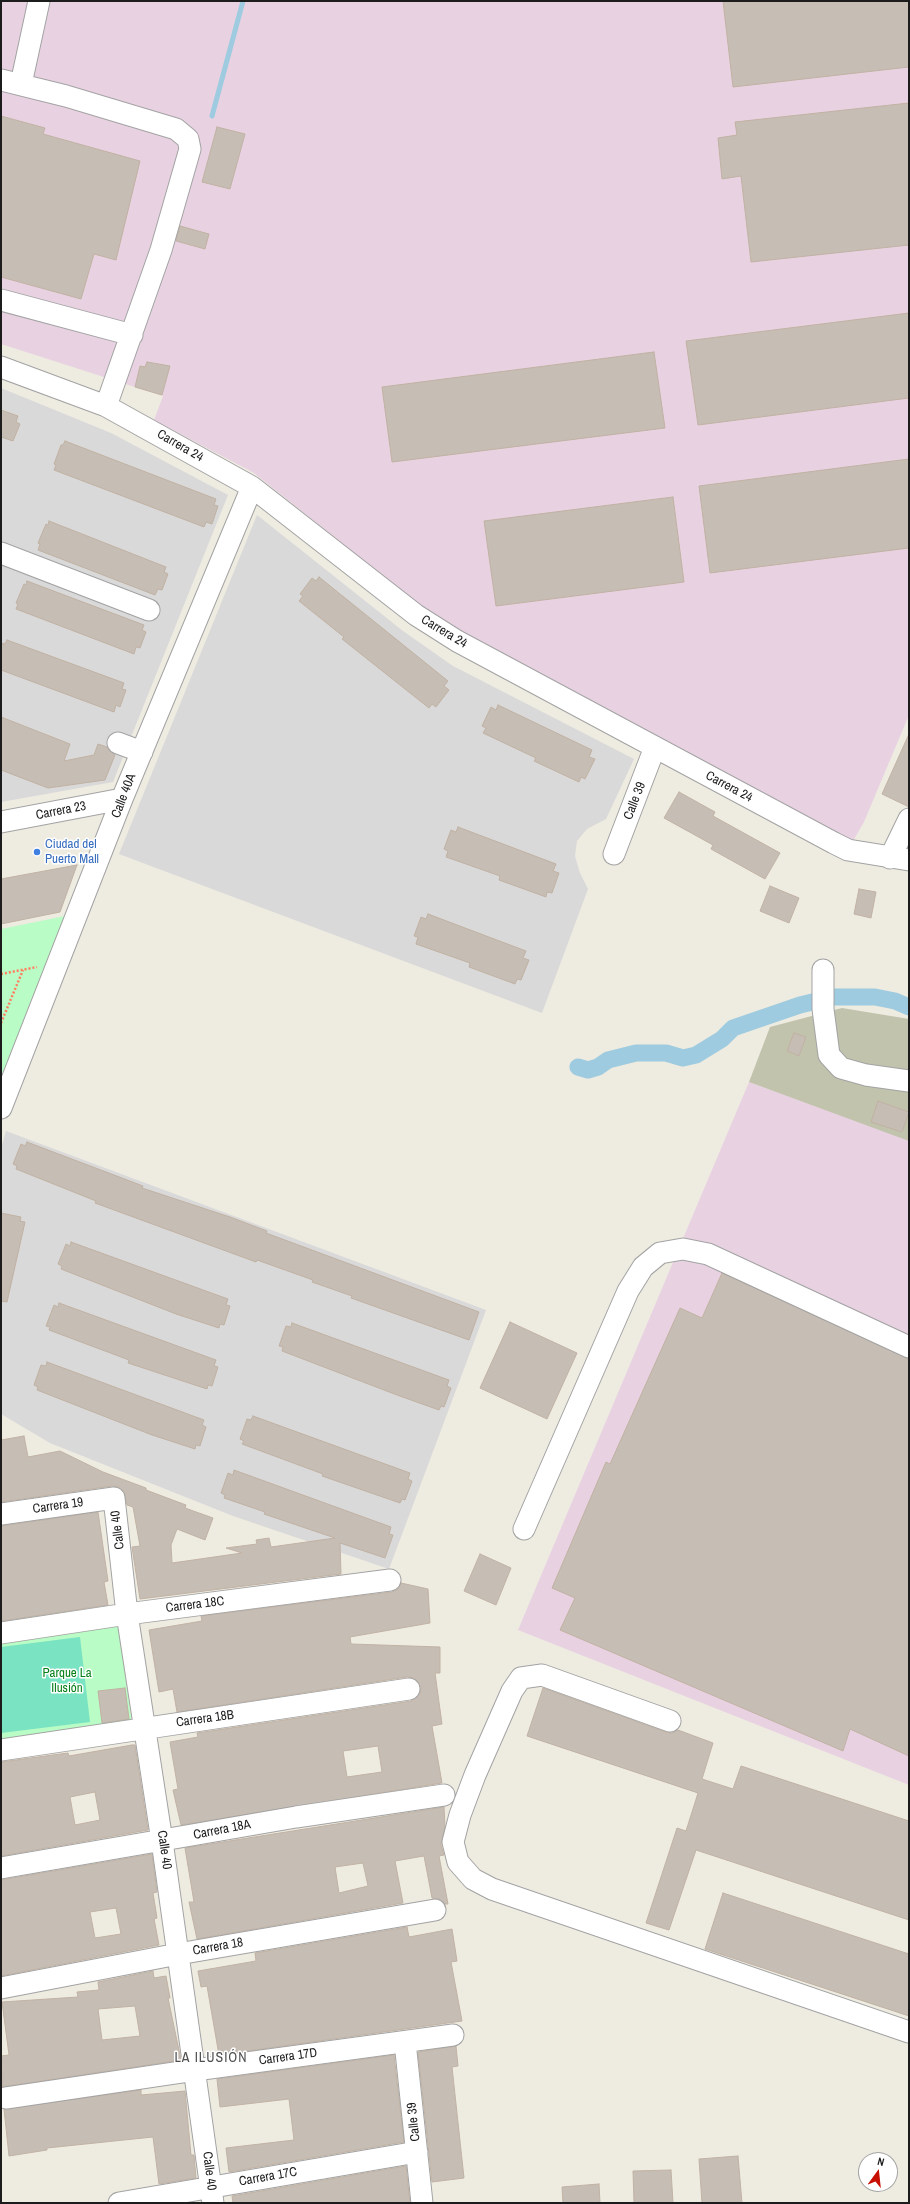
<!DOCTYPE html>
<html>
<head>
<meta charset="utf-8">
<style>
	body { margin:0 }
	#map { position:relative; width:910px; height:2204px; overflow:hidden; background:#eeebe1; font-family:"Archivo Narrow",sans-serif }
	canvas { display:block }
	.frame { position:absolute; inset:0; border:2px solid #1c1c1c; pointer-events:none }
	.north { position:absolute; left:858px; top:2152px; width:40px; height:40px; box-sizing:border-box; background:#fff; border:1px solid #a4a4a4; border-radius:50%; rotate:15deg; font-size:11px; font-weight:700; line-height:16px; text-align:center; color:#1c1c1c }
	.north::after { content:''; display:block; margin:auto; width:14px; height:18px; background:#c81000; clip-path:polygon(50% 0,100% 100%,50% 72%,0 100%) }
</style>
</head>
<body>
<div id="map">
<canvas width="910" height="2204"></canvas>
<div class="frame"></div>
<div class="north">N</div>
</div>
<script>
const c = document.querySelector('canvas').getContext('2d');
c.lineJoin = 'round';
function fillPath(path, color) {
  c.fillStyle = color;
  c.fill(path, 'evenodd');
}
function shape(rows) {
  const path = new Path2D();
  for (const r of rows) {
    path.moveTo(r[0], r[1]);
    for (let i = 2; i < r.length; i += 2) path.lineTo(r[i], r[i + 1]);
  }
  return path;
}
function trace(path, color, width, dash) {
  c.strokeStyle = color;
  c.lineWidth = width;
  c.lineCap = dash ? 'butt' : 'round';
  c.setLineDash(dash || []);
  c.stroke(path);
}
function drawText(font, color, halo, rows, align = 'center') {
  c.font = font + ' "Archivo Narrow",sans-serif';
  c.lineWidth = 3;
  c.setLineDash([]);
  c.textBaseline = 'middle';
  c.strokeStyle = halo;
  c.fillStyle = color;
  for (const [text, x, y, turn = 0] of rows) {
    c.save();
    c.translate(x, y);
    c.rotate((+turn || 0) * Math.PI / 180);
    c.textAlign = isNaN(turn) ? turn : align;
    if (halo) c.strokeText(text, 0, 0);
    c.fillText(text, 0, 0);
    c.restore();
  }
}
fillPath(shape([
	[1,388,111,433,228,495,113,782,1,802],
	[257,515,403,631,453,666,634,759,606,819,587,829,577,841,575,856,580,873,588,889,542,1013,119,854],
	[6,1131,486,1310,389,1569,233,1516,50,1443,1,1414,1,1149]
]), '#dad9d9');
fillPath(shape([
	[1,1,909,1,909,715,864,822,853,841,629,723,441,621,424,609,254,473,154,420,163,396,1,344],
	[749,1082,909,1140,909,1785,518,1630]
]), '#e8d2e2');
fillPath(shape([
	[842,1008,909,1019,909,1141,749,1082,770,1027]
]), '#c1c3ac');
fillPath(shape([
	[65,916,1,1084,1,929],
	[118,1623,132,1724,1,1741,1,1639]
]), '#bafcc5');
fillPath(shape([
	[80,1637,90,1722,1,1733,1,1647]
]), '#79e3c2');
trace(shape([
	[212,116,243,1]
]), '#9ecbdf', 5);
trace(shape([
	[578,1067,588,1070,598,1067,608,1060,636,1053,666,1053,683,1058,696,1055,722,1039,733,1028,800,1005,833,997,875,997,895,1001,909,1007]
]), '#9ecbdf', 17);
const building = shape([
	[723,1,909,1,909,67,733,87,723,1],
	[909,103,909,245,751,262,741,176,722,179,718,138,737,135,735,122,909,103],
	[1,116,45,128,43,134,140,161,116,260,94,254,81,299,1,277,1,116],
	[217,127,245,134,230,189,202,182,217,127],
	[180,226,209,234,205,249,176,241,180,226],
	[909,313,909,398,698,425,686,341,909,313],
	[654,352,665,428,392,462,382,387,654,352],
	[147,362,170,366,162,395,135,387,140,366,145,367,147,362],
	[1,410,18,416,16,422,20,424,13,441,1,437,1,410],
	[65,441,216,499,214,505,218,506,212,524,206,522,204,527,54,470,56,465,54,464,61,445,63,445,65,441],
	[909,459,909,548,710,573,699,486,909,459],
	[673,497,684,582,496,606,484,521,673,497],
	[49,521,166,567,164,572,168,574,162,590,158,589,155,595,38,550,40,544,38,543,46,524,48,525,49,521],
	[319,577,448,681,444,686,449,690,436,707,432,704,429,708,342,639,344,637,299,601,303,596,300,594,312,578,316,581,319,577],
	[27,581,144,625,142,630,146,632,140,648,136,647,134,654,16,609,18,604,16,603,24,584,26,585,27,581],
	[7,640,124,683,122,689,126,690,120,707,116,705,114,712,1,670,1,643,5,644,7,640],
	[498,705,592,750,589,757,595,759,585,779,581,777,579,782,534,761,536,758,483,733,486,728,482,726,491,707,496,710,498,705],
	[1,717,70,744,64,761,94,755,98,744,107,747,115,755,105,780,48,788,1,770,1,717],
	[909,734,909,807,882,794,909,734],
	[679,792,715,812,713,816,780,853,765,879,711,849,713,845,664,818,679,792],
	[458,827,556,864,553,871,559,873,552,893,547,892,546,897,499,880,500,876,446,857,448,851,444,849,451,830,456,832,458,827],
	[77,865,60,912,1,924,1,879,77,865],
	[770,886,799,898,789,923,760,911,770,886],
	[859,889,876,892,871,918,854,914,859,889],
	[428,914,526,951,523,958,529,960,521,980,517,979,515,984,469,967,470,963,416,944,418,937,414,936,421,917,426,919,428,914],
	[794,1033,806,1037,799,1056,787,1051,794,1033],
	[878,1101,909,1112,902,1132,871,1122,878,1101],
	[27,1142,143,1186,142,1188,230,1217,267,1231,266,1233,479,1312,469,1340,351,1298,352,1296,312,1282,313,1280,257,1260,256,1262,95,1203,96,1201,16,1169,17,1166,13,1164,21,1144,25,1146,27,1142],
	[1,1213,21,1217,20,1221,25,1222,7,1302,1,1301,1,1213],
	[71,1242,228,1299,226,1305,230,1306,224,1325,220,1324,219,1328,176,1314,61,1269,62,1266,58,1264,66,1244,70,1246,71,1242],
	[722,1273,909,1359,909,1756,850,1729,843,1751,560,1630,575,1598,552,1588,606,1462,610,1464,680,1308,702,1318,722,1273],
	[59,1303,216,1360,214,1366,218,1367,212,1386,208,1385,207,1389,128,1363,129,1360,49,1330,50,1327,46,1326,54,1305,58,1307,59,1303],
	[510,1322,577,1353,547,1419,480,1388,510,1322],
	[292,1323,449,1380,447,1386,451,1388,444,1407,441,1406,439,1410,397,1395,282,1351,283,1347,279,1346,286,1326,291,1327,292,1323],
	[47,1362,204,1420,202,1425,206,1427,200,1446,196,1445,195,1449,152,1435,37,1390,38,1387,34,1385,41,1365,46,1366,47,1362],
	[253,1416,410,1473,408,1479,412,1481,405,1500,402,1499,400,1503,322,1476,323,1474,242,1444,244,1441,240,1439,247,1419,251,1420,253,1416],
	[24,1436,28,1457,60,1451,103,1472,146,1488,146,1490,186,1505,185,1508,213,1518,205,1540,177,1529,171,1545,172,1563,242,1553,226,1548,257,1544,256,1540,269,1538,271,1547,335,1538,264,1514,265,1512,224,1498,225,1495,221,1493,228,1473,233,1475,234,1470,391,1527,389,1534,393,1535,385,1558,340,1543,341,1574,140,1599,132,1547,140,1546,133,1507,127,1505,124,1491,119,1487,112,1486,1,1502,1,1440,24,1436],
	[98,1512,108,1581,104,1582,108,1605,1,1621,1,1526,98,1512],
	[480,1554,511,1568,496,1605,464,1591,480,1554],
	[401,1583,428,1589,430,1623,350,1637,351,1644,440,1647,440,1673,435,1673,442,1724,432,1726,442,1783,181,1825,173,1790,178,1789,170,1742,198,1737,197,1733,411,1701,420,1694,421,1687,414,1678,407,1677,177,1712,173,1689,159,1692,149,1630,202,1621,201,1616,392,1592,398,1589,401,1583],
	[378,1746,382,1772,347,1777,343,1751,378,1746],
	[125,1688,129,1719,102,1723,98,1691,125,1688],
	[543,1688,666,1732,672,1733,678,1730,713,1743,702,1779,733,1789,741,1766,909,1821,909,1920,696,1850,669,1930,646,1923,677,1828,686,1831,698,1793,527,1736,543,1688],
	[132,1745,135,1745,148,1830,1,1856,1,1762,68,1753,69,1756,132,1745],
	[95,1792,100,1820,75,1825,70,1797,95,1792],
	[444,1807,445,1826,441,1845,444,1855,439,1856,448,1904,445,1904,439,1899,432,1898,424,1856,395,1861,403,1903,197,1939,189,1902,194,1902,185,1848,444,1807],
	[363,1863,368,1886,339,1893,335,1867,363,1863],
	[152,1854,157,1892,153,1893,157,1918,154,1919,159,1945,1,1976,1,1880,152,1854],
	[116,1908,121,1934,95,1938,90,1912,116,1908],
	[723,1893,909,1954,909,2016,705,1949,723,1893],
	[407,1927,409,1937,452,1929,457,1961,451,1962,462,2021,219,2055,207,1986,201,1987,198,1971,256,1961,255,1953,407,1927],
	[153,1971,154,1978,166,1976,170,1998,168,1998,181,2060,2,2087,1,2056,9,2055,2,2002,78,1997,77,1992,99,1990,98,1982,153,1971],
	[135,2006,140,2036,102,2040,98,2009,135,2006],
	[456,2046,458,2066,452,2067,464,2178,432,2182,418,2052,456,2046],
	[394,2055,404,2142,229,2172,226,2148,294,2140,289,2099,220,2107,217,2079,394,2055],
	[141,2090,141,2095,185,2091,191,2155,194,2155,196,2178,159,2184,153,2137,47,2148,47,2150,9,2156,4,2109,141,2090],
	[738,2156,742,2203,702,2203,699,2159,738,2156],
	[406,2166,410,2203,233,2203,232,2196,406,2166],
	[671,2170,673,2203,634,2203,633,2171,671,2170],
	[599,2184,600,2203,563,2203,562,2187,599,2184]
]);
fillPath(building, '#c6bdb4');
trace(building, '#c1b2a3', 1);
const minor = shape([
	[1,80,66,96,176,129,188,139,190,149,161,250,106,406],
	[21,84,39,1],
	[1,300,132,335],
	[1,367,106,406,252,487,416,615,457,641,834,843,848,850,909,860],
	[1,553,149,610],
	[118,743,142,752],
	[1,822,122,799],
	[614,854,655,747],
	[890,858,909,819],
	[823,970,823,1009,829,1055,841,1068,866,1075,909,1081],
	[1,1108,122,799,252,487],
	[1,1514,114,1498,127,1614,162,1841,213,2203],
	[524,1529,628,1291,643,1267,660,1253,683,1249,708,1254,909,1347],
	[1,1633,127,1614,390,1580],
	[670,1721,542,1675,521,1678,512,1691,475,1775,460,1815,453,1842,458,1862,473,1879,492,1889,909,2032],
	[1,1750,409,1689],
	[1,1868,296,1817,444,1795],
	[1,1988,178,1954,435,1910],
	[405,2042,422,2203],
	[6,2098,195,2070,453,2035],
	[119,2203,417,2152]
]);
trace(minor, '#a3a3a3', 23);
trace(shape([
	[1,974,37,967],
	[1,1023,23,970]
]), '#ff7e61', 2.5, [2, 2]);
trace(minor, '#fff', 21);
for (const [x, y, r, color] of [
	[37,852,4,"#3f7fe0"]
]) {
  const dot = new Path2D();
  dot.arc(x, y, r, 0, 2 * Math.PI);
  c.fillStyle = color;
  c.fill(dot);
  trace(dot, '#fff', 1.5);
}
drawText('13px', '#1c1c1c', '#fff', [
	["Carrera 24",180,446,30],
	["Carrera 24",444,632,31],
	["Carrera 24",729,787,28],
	["Calle 40A",124,796,-69],
	["Calle 39",635,801,-69],
	["Carrera 23",61,811,-11],
	["Carrera 19",58,1506,-8],
	["Calle 40",118,1530,-97],
	["Carrera 18C",195,1605,-7],
	["Carrera 18B",205,1719,-8],
	["Carrera 18A",222,1830,-11],
	["Calle 40",164,1850,82],
	["Carrera 18",218,1947,-10],
	["Carrera 17D",288,2057,-8],
	["Calle 39",414,2122,-96],
	["Calle 40",209,2171,83],
	["Carrera 17C",268,2177,-10]
]);
drawText('13px', '#366cbe', '#fff', [
	["Ciudad del",45,845],
	["Puerto Mall",45,860]
], 'left');
drawText('13px', '#057f19', '#fff', [
	["Parque La",67,1674],
	["Ilusión",67,1689]
]);
c.letterSpacing = '1px';
drawText('14px', '#4f4f4f', '#fff', [
	["LA ILUSIÓN",211,2058]
]);
c.letterSpacing = '0px';
</script>
</body>
</html>
